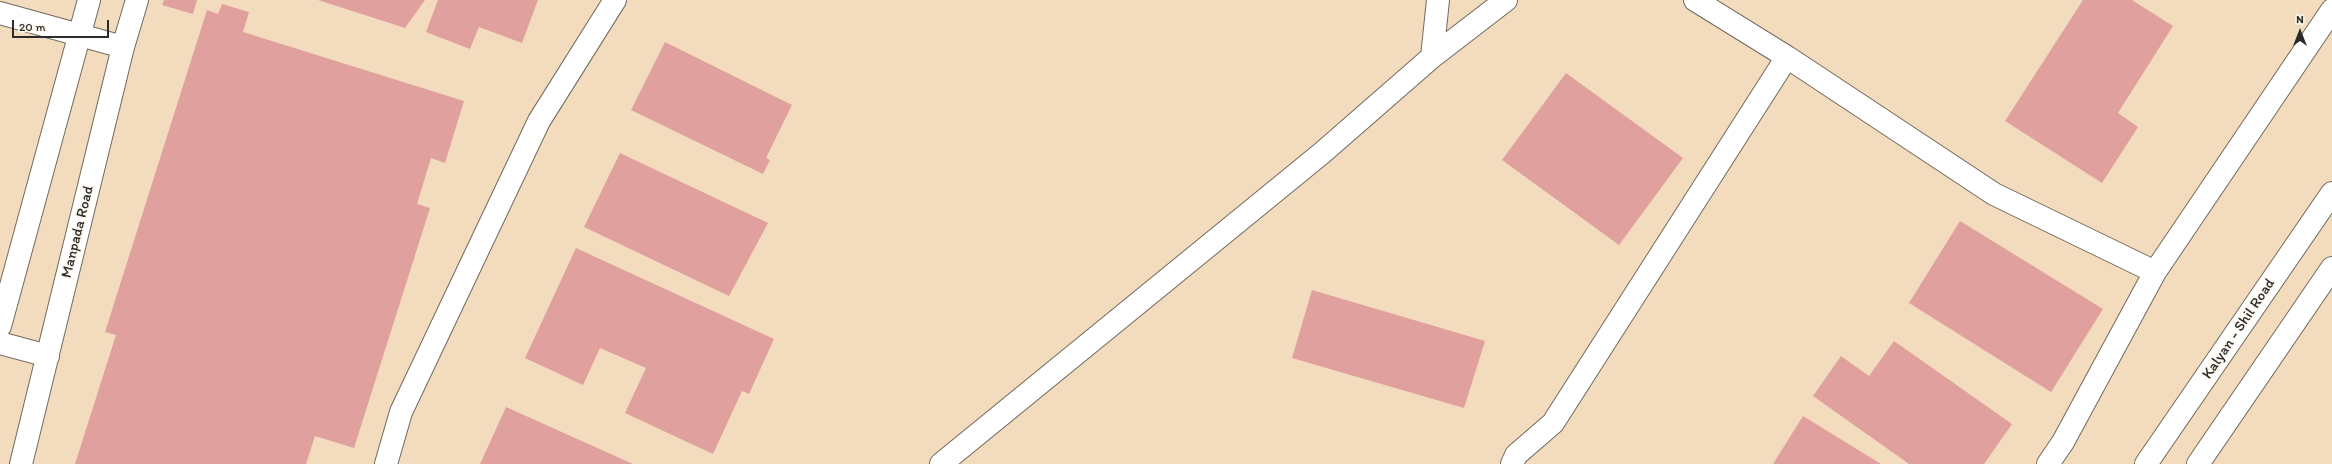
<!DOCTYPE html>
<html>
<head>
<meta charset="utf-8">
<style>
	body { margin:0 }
	#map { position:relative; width:2332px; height:464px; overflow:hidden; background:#f3dcbd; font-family:Itim,sans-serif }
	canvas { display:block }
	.north { position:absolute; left:2280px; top:12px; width:40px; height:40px; -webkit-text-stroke:3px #fbf7ec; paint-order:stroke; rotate:0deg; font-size:11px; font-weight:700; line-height:16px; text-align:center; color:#2b2b2b }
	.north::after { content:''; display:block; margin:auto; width:14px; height:18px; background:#2b2b2b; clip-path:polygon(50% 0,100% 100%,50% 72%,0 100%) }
	.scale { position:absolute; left:12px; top:20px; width:97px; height:18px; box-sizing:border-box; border:2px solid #2b2b2b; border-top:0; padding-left:5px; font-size:12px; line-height:14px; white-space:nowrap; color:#2b2b2b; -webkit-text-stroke:3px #fbf7ec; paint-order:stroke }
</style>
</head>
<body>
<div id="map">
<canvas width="2332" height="464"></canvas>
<div class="north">N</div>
<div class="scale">20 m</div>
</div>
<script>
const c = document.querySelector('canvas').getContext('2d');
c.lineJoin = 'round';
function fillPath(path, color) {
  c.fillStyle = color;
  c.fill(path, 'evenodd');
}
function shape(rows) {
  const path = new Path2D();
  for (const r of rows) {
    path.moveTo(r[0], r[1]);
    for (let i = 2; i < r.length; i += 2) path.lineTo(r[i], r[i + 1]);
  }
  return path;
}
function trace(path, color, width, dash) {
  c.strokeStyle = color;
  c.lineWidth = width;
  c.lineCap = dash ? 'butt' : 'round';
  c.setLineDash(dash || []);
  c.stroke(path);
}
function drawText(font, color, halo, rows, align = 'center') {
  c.font = font + ' Itim,sans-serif';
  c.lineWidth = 3;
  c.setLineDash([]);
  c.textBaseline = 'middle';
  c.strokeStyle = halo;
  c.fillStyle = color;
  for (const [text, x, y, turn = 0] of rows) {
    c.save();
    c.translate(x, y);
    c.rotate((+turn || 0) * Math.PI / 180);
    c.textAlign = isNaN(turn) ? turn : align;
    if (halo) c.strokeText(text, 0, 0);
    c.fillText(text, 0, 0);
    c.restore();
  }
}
fillPath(shape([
	[164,0,197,0,193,14,162,5],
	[318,0,425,0,405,28],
	[438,0,538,0,522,43,479,27,470,49,426,32],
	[2083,0,2132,0,2173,26,2118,113,2138,127,2102,183,2005,121],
	[222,4,249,12,243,32,464,101,445,163,431,158,417,204,430,208,354,448,315,436,306,464,75,464,116,335,105,332,207,10,218,14],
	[665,42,792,105,766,158,770,160,763,174,631,110],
	[1566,73,1683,158,1619,245,1502,160],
	[620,153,768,223,729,296,584,227],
	[1960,221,2103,309,2051,392,1909,303],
	[576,248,774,339,749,394,742,391,713,454,625,413,646,368,600,348,583,385,525,358],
	[1312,290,1485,341,1464,408,1292,358],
	[1894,341,2012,424,1984,464,1909,464,1813,396,1841,356,1869,376],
	[506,407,633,464,480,464],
	[1803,416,1881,464,1773,464]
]), '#e0a09e');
const minor = shape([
	[1695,0,1787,57,1994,194,2155,272],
	[0,13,123,47],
	[1432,57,1438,0],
	[0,343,48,356],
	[386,464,401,412,539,121,615,0],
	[941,464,1322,153,1432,57,1506,0],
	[1512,464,1516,455,1553,423,1787,57],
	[2048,464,2063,442,2155,272,2332,10]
]);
const secondary = shape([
	[0,326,89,0],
	[21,464,123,47,137,0]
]);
const primary = shape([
	[2146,464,2332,193],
	[2198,464,2332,268]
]);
trace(minor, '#71695e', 24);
trace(secondary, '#71695e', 24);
trace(primary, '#71695e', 24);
trace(minor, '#fff', 22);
trace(secondary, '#fff', 22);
trace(primary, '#fff', 22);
drawText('15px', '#2b2b2b', '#fbf7ec', [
	["Manpada Road",78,232,-76],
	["Kalyan - Shil Road",2239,329,-56]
]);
</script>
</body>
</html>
